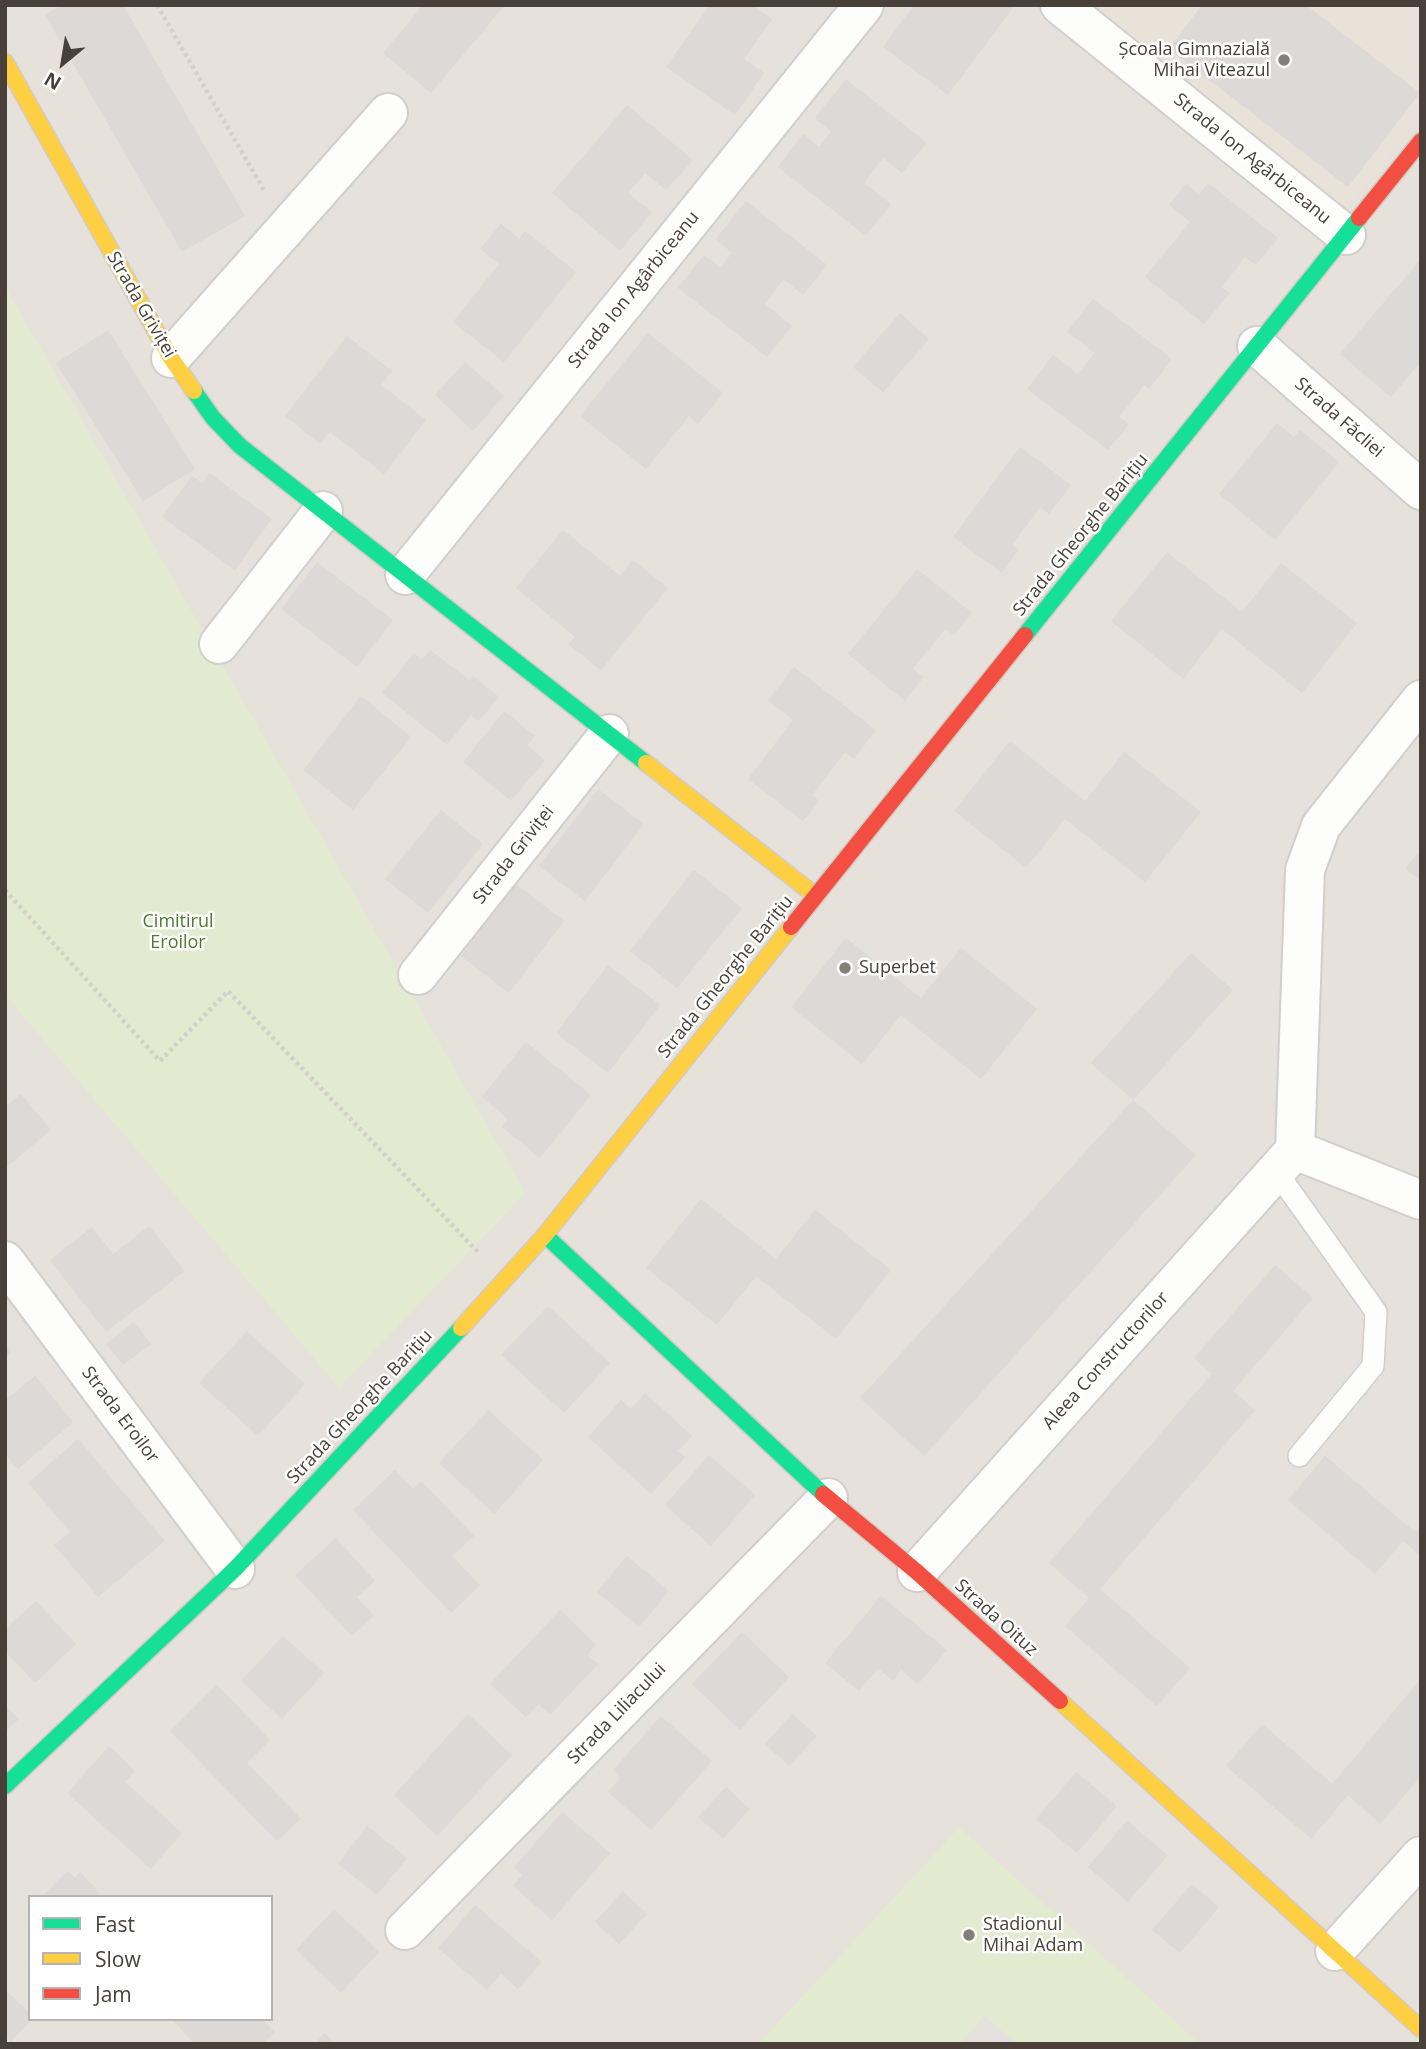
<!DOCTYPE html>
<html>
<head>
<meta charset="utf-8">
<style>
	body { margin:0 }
	#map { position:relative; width:1426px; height:2049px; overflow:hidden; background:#f3f0ed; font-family:"Open Sans",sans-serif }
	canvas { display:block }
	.frame { position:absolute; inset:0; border:7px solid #494139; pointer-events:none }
	.legend { position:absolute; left:28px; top:1895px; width:245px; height:126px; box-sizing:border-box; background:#fff; border:2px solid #b6b3b0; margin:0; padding:9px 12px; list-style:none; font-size:21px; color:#494139 }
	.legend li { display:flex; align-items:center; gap:14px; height:35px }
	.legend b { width:35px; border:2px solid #b6b3b0 }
	.north { position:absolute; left:28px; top:28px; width:70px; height:70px; -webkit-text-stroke:5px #fff; paint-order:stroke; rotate:210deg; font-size:19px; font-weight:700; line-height:28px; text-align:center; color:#494139 }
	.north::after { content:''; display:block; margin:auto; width:24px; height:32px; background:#494139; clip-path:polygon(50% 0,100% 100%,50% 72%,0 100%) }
</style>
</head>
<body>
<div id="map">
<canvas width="1426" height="2049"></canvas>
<div class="frame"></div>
<ul class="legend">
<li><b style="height:9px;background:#16e098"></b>Fast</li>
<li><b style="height:9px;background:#ffcf43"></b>Slow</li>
<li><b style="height:9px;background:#f24e42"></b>Jam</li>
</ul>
<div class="north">N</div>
</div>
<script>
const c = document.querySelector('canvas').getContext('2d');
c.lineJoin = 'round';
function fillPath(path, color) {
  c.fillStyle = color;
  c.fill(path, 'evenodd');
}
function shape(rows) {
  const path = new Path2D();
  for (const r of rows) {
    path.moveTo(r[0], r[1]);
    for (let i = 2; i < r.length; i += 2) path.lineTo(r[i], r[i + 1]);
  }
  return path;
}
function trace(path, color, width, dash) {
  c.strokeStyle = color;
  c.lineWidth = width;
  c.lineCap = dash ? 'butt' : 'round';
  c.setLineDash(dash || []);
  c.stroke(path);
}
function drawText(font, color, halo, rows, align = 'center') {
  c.font = font + ' "Open Sans",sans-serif';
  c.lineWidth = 5;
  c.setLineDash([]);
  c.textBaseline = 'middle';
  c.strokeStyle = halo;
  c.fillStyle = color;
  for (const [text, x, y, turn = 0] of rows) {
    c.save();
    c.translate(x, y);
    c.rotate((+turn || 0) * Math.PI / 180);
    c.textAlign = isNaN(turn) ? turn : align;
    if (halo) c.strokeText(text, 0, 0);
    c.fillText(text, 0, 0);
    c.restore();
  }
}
fillPath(shape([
	[5,5,1421,5,1421,2044,5,2044],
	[30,1897,271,1897,271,2019,30,2019]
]), '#e6e1db');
fillPath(shape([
	[1077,5,1421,5,1421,115,1343,214]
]), '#e9e2d9');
fillPath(shape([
	[5,286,526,1193,339,1388,5,995],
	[959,1827,1201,2044,758,2044]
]), '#e2eacf');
fillPath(shape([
	[984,2016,1017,2044,960,2044]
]), '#e5e1de');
fillPath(shape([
	[62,5,123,5,245,216,182,252,45,15],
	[423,5,505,5,431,93,383,53],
	[710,5,752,5,772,19,744,59,764,73,735,115,666,67],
	[914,5,1015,5,948,95,883,47],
	[1202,5,1306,5,1420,93,1348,187,1169,49],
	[846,79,927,143,902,173,883,158,864,183,891,204,866,236,778,167,803,134,819,147,831,131,815,118],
	[627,105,693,160,666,190,645,173,628,193,652,212,620,251,552,193],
	[1208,183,1278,238,1256,265,1245,257,1222,287,1230,293,1204,324,1145,277,1190,222,1169,205,1186,184,1199,194],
	[746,201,827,265,803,295,784,279,765,304,792,326,767,357,678,288,704,255,720,268,732,253,716,239],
	[501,224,519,239,525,231,576,272,504,362,453,322,499,264,480,249],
	[1421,259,1421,362,1391,397,1340,354],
	[1093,299,1172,359,1149,389,1144,385,1119,417,1129,424,1108,450,1027,389,1053,355,1078,374,1095,353,1067,332],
	[900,313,929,339,883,392,853,367],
	[108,330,195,469,143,501,56,363],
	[648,333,723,393,698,424,689,416,646,469,580,416],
	[347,336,392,371,381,385,426,420,384,474,330,432,320,444,285,416],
	[465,362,504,396,473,431,435,395],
	[1277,423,1294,437,1300,430,1339,462,1275,540,1219,494],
	[1020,447,1071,485,1049,514,1040,507,1012,545,1018,550,1002,573,953,537],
	[209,473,272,519,235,570,162,517,192,476,202,483],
	[563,530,620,576,633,560,668,588,601,670,568,644,575,637,516,588],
	[1167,552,1242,612,1281,563,1357,623,1302,693,1222,629,1183,679,1111,621],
	[317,562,393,620,357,667,281,609],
	[917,569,972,613,954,635,945,629,913,669,924,677,905,701,848,654],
	[430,650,469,680,473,676,499,697,479,721,471,715,447,745,382,693,414,653,422,660],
	[794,667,876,730,854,759,845,752,812,795,819,801,803,821,748,779,793,720,768,701],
	[361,696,411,737,353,810,303,770],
	[504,711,535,736,527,745,545,760,511,801,463,762],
	[1010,741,1085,801,1124,752,1201,812,1145,882,1065,819,1026,868,954,811],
	[598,789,644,824,585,901,539,866],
	[441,810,483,844,428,913,385,879],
	[1421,850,1421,881,1405,868],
	[694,870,742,908,677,988,630,951],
	[516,884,564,921,509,993,461,956],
	[846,938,921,998,961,948,1037,1009,981,1079,901,1015,862,1064,791,1007],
	[1191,953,1233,990,1133,1100,1196,1155,924,1456,860,1398,1133,1100,1091,1063],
	[608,965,660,1005,608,1073,556,1033],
	[526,1042,591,1095,540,1158,502,1127,508,1119,482,1097],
	[21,1094,51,1130,5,1168,5,1107],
	[701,1199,776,1259,815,1210,891,1270,836,1339,756,1276,717,1325,646,1268],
	[149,1226,185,1271,106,1332,50,1260,92,1227,113,1254],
	[1275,1265,1313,1298,1233,1391,1255,1410,1100,1589,1190,1668,1157,1706,1065,1626,1089,1598,1049,1563,1212,1374,1194,1358],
	[548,1306,610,1363,564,1413,501,1355],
	[134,1322,151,1344,123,1365,106,1344],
	[247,1331,305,1384,258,1436,199,1383],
	[5,1343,12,1352,5,1357],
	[35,1376,73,1422,18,1469,5,1454,5,1400],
	[645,1393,692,1436,678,1451,685,1457,651,1494,588,1437,621,1400,631,1409],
	[488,1410,543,1460,494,1514,439,1463],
	[78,1439,165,1541,98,1597,54,1545,70,1532,28,1483],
	[709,1455,755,1495,711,1546,665,1505],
	[1325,1456,1415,1532,1421,1525,1421,1556,1403,1541,1375,1574,1288,1500],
	[395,1470,413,1489,421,1481,474,1536,452,1556,480,1585,451,1613,353,1510],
	[336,1538,375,1581,357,1597,374,1616,352,1636,295,1575],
	[627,1556,669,1591,639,1627,597,1592],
	[881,1596,947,1650,918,1684,901,1670,893,1681,878,1668,859,1691,825,1663],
	[36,1601,76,1644,35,1683,5,1651,5,1629],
	[560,1610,596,1645,587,1655,598,1664,550,1715,539,1704,526,1717,490,1684],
	[742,1632,789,1677,740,1730,692,1684],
	[283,1636,324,1673,282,1719,241,1681],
	[1421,1679,1421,1776,1380,1824,1348,1795,1311,1839,1226,1766,1262,1724,1332,1784],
	[217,1685,270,1740,247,1763,301,1819,277,1841,170,1731],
	[5,1705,19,1719,5,1732],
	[468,1714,512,1755,437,1836,394,1795],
	[792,1714,817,1736,789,1766,765,1744],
	[661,1716,712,1761,651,1830,608,1792,620,1778,613,1770],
	[109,1746,135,1771,125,1782,182,1833,151,1869,67,1793],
	[1076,1772,1117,1806,1077,1853,1036,1819],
	[726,1787,750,1809,723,1839,698,1817],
	[562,1812,610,1853,552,1920,513,1886,522,1875,514,1867],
	[1127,1821,1168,1855,1128,1902,1088,1867],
	[367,1826,407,1858,377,1895,338,1864],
	[68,1871,75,1878,80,1872,100,1893,96,1897,48,1897,45,1893],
	[1192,1884,1219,1907,1180,1953,1152,1930],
	[623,1891,647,1914,619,1944,595,1922],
	[475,1905,542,1962,518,1989,501,1974,487,1990,438,1948],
	[334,1909,379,1952,341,1993,296,1950],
	[5,1990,30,2013,30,2019,32,2019,11,2042,5,2036],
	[172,2019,262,2019,275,2032,263,2044,195,2044],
	[324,2033,336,2044,315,2044]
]), '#dcd9d6');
const lane = shape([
	[1276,1171,1376,1312,1373,1366,1299,1456]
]);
const street = shape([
	[1060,5,1346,235],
	[1257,346,1421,490],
	[171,358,388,113],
	[405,575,864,5],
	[219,644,323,511],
	[1421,700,1321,826,1305,870,1295,1150,1421,1200],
	[418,975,609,734],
	[5,1261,235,1569],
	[917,1572,1295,1150],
	[405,1930,828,1498],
	[1335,1951,1421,1856]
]);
const fast = shape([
	[194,391,213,418,240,446,646,763],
	[1025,635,1359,218],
	[545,1235,823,1494],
	[5,1786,235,1569,461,1328]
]);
const slow = shape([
	[5,62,171,358,194,391],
	[646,763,816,896],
	[461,1328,545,1235,791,927],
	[1060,1701,1421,2029]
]);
const jam = shape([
	[1359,218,1421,141],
	[791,927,1025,635],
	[823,1494,917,1572,1060,1701]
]);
trace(lane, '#d1cecb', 24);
trace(street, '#d1cecb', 42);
trace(fast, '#d2ccc4', 19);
trace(slow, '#d2ccc4', 19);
trace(jam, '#d2ccc4', 19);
trace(shape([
	[157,5,265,192],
	[5,890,160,1061,228,991,478,1252]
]), '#d3d0cb', 4.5, [3.5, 3.5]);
trace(lane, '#fdfdfc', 21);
trace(street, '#fdfdfc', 38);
trace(fast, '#16e098', 16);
trace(slow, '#ffcf43', 16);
trace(jam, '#f24e42', 16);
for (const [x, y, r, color] of [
	[1284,60,7,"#847e78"],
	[845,968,7,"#847e78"],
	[969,1935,7,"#847e78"]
]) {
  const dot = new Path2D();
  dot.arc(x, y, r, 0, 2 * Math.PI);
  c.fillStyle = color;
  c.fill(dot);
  trace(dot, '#fff', 2.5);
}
drawText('18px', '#494139', '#fff', [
	["Școala Gimnazială",1270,50,"right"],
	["Mihai Viteazul",1270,71,"right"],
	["Superbet",859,968],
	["Stadionul",983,1925],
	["Mihai Adam",983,1946]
], 'left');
drawText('18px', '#494139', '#fff', [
	["Strada Ion Agârbiceanu",1252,159,39],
	["Strada Ion Agârbiceanu",634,290,-51],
	["Strada Griviței",141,305,60],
	["Strada Făcliei",1339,418,41],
	["Strada Gheorghe Barițiu",1081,535,-51],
	["Strada Griviței",514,855,-52],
	["Strada Gheorghe Barițiu",726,977,-51],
	["Aleea Constructorilor",1106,1361,-48],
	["Strada Gheorghe Barițiu",360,1407,-47],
	["Strada Eroilor",120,1415,53],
	["Strada Oituz",996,1618,42],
	["Strada Liliacului",617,1714,-46]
]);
drawText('18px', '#50782e', '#fff', [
	["Cimitirul",178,922],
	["Eroilor",178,943]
]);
</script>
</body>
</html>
